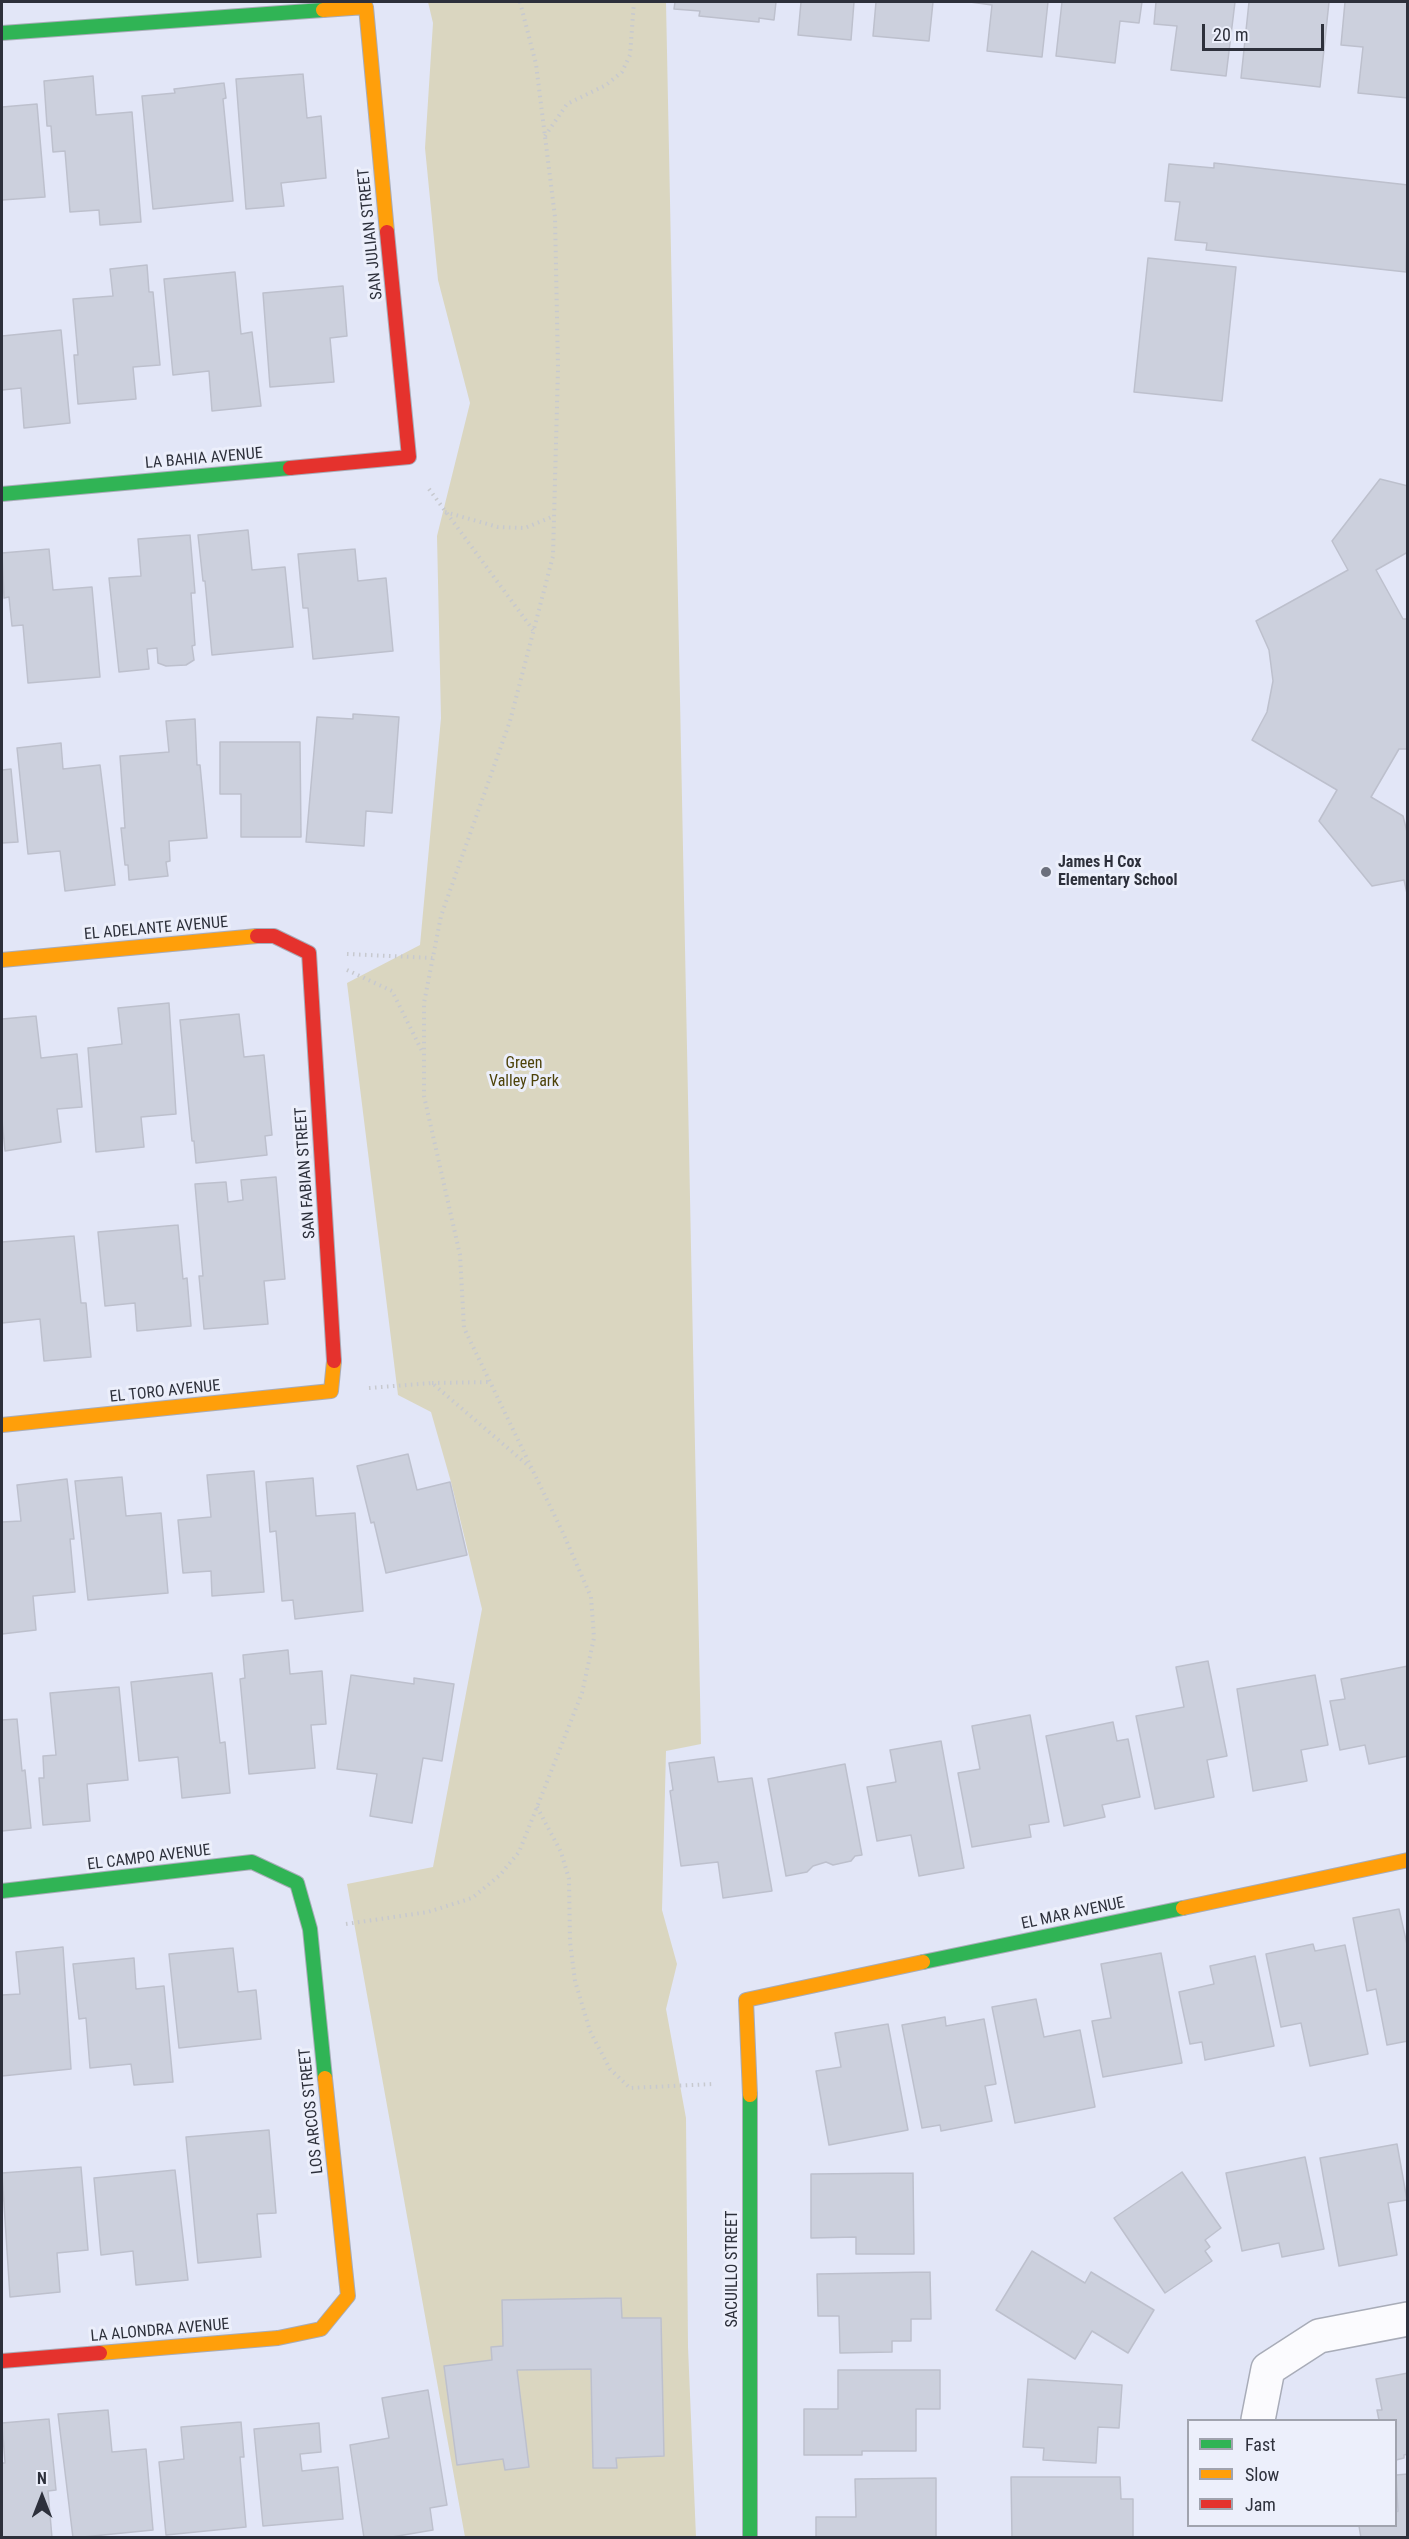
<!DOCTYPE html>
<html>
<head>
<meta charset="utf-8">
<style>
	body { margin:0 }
	#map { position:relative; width:1409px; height:2539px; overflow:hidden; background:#e2e6f7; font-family:"Roboto Condensed",sans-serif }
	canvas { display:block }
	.frame { position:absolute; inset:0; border:3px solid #2d303b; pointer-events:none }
	.legend { position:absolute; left:1187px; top:2419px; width:210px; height:108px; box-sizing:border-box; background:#eceffb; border:2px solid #a0a3ae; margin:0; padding:8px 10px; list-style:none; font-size:18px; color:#2d303b }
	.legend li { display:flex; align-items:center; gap:12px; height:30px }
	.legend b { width:30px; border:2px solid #a0a3ae }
	.north { position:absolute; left:12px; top:2467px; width:60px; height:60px; -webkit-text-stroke:4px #eceffb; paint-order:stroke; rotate:0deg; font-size:16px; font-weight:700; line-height:24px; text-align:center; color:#2d303b }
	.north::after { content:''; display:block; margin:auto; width:21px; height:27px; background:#2d303b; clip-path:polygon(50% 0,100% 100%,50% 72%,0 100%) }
	.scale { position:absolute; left:1202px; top:24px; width:122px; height:27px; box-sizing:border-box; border:3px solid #2d303b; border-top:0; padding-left:8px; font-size:18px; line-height:21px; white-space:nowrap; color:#2d303b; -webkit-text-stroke:4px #eceffb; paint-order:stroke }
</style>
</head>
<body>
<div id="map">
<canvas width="1409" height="2539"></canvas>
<div class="frame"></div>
<ul class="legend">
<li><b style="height:8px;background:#30b455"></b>Fast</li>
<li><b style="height:8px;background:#ff9f0a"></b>Slow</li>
<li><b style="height:8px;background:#e5322d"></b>Jam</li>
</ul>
<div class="north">N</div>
<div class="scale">20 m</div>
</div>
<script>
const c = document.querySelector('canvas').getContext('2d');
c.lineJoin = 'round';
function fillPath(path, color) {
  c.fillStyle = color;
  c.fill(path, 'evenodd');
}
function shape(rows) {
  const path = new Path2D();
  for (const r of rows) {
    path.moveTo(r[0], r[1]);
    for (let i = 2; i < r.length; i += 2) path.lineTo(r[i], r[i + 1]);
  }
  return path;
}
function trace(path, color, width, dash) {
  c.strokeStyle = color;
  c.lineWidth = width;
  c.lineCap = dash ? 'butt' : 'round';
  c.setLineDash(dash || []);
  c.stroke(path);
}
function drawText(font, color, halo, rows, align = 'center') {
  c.font = font + ' "Roboto Condensed",sans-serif';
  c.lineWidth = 6;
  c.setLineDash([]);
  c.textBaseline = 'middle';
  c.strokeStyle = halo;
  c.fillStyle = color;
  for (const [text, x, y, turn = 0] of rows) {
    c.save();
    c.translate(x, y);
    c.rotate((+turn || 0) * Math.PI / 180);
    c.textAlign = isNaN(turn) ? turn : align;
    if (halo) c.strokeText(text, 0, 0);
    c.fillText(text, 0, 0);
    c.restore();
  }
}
fillPath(shape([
	[428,2,666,2,701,1744,666,1751,662,1910,677,1964,666,2009,686,2118,688,2347,696,2537,465,2537,347,1884,433,1867,482,1609,451,1482,431,1412,398,1395,347,983,420,945,441,718,437,536,470,403,438,280,425,148,433,23]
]), '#dad6c0');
const building = shape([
	[675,2,776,2,774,20,759,18,759,22,699,16,700,11,674,9,675,2],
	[801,2,854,2,851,40,798,35,801,2],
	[876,2,933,2,929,41,873,36,876,2],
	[970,2,1048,2,1042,57,987,51,992,5,970,2],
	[1062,2,1142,2,1139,23,1120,21,1115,63,1056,56,1062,2],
	[1156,2,1235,2,1226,76,1171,70,1177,26,1154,24,1156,2],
	[1249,2,1329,2,1320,87,1241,78,1249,2],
	[1345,2,1408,2,1408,98,1358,93,1363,47,1341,45,1345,2],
	[303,74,307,118,321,116,326,178,281,183,284,206,246,209,236,79,303,74],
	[93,76,96,115,132,112,141,222,100,225,99,210,70,212,65,151,53,152,51,126,47,126,44,81,93,76],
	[224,83,226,98,223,99,233,201,153,209,142,96,175,93,174,89,224,83],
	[37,104,45,197,2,200,2,107,37,104],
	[1214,163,1408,185,1406,272,1206,250,1207,243,1175,240,1180,202,1165,201,1169,164,1214,168,1214,163],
	[1148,258,1236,267,1222,401,1134,392,1148,258],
	[147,265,149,292,153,292,160,365,133,367,136,399,78,404,74,355,78,355,73,299,113,296,110,269,147,265],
	[235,272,241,334,252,332,261,406,212,411,209,371,173,375,164,279,235,272],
	[343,286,347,336,330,338,334,382,270,387,263,293,343,286],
	[61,330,70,423,24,428,21,388,2,390,2,336,61,330],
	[1380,479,1408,486,1408,552,1376,570,1403,619,1408,619,1408,749,1399,749,1371,797,1403,816,1408,836,1408,898,1404,880,1372,886,1319,821,1337,790,1252,740,1267,712,1273,681,1269,650,1256,621,1348,570,1332,541,1380,479],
	[248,530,252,570,285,567,293,647,212,655,205,581,203,581,198,535,248,530],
	[190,535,195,593,191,593,195,645,192,646,194,660,186,665,166,666,158,663,157,648,147,649,149,669,119,672,109,578,141,576,138,539,190,535],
	[49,549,53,590,92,587,100,677,28,683,23,625,12,626,9,597,4,598,2,553,49,549],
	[355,549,358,581,386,578,393,651,313,659,308,608,303,608,298,554,355,549],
	[353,714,399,717,392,813,366,811,364,846,306,842,317,717,353,719,353,714],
	[195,719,197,765,200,765,207,838,169,841,170,861,166,862,168,876,129,880,128,865,125,865,121,828,125,828,120,756,169,752,166,721,195,719],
	[220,742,300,742,301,837,241,837,241,794,220,794,220,742],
	[61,743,63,769,100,765,115,885,65,891,60,851,28,854,17,748,61,743],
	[11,769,18,842,2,843,2,770,11,769],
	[169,1003,176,1114,141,1117,144,1147,96,1152,88,1048,122,1044,118,1008,169,1003],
	[239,1014,244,1057,264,1055,272,1135,265,1136,267,1155,196,1163,194,1141,192,1141,180,1020,239,1014],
	[36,1016,41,1058,77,1054,82,1107,57,1109,61,1142,5,1151,2,1120,2,1019,36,1016],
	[276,1177,285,1279,264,1281,268,1324,204,1329,199,1276,203,1276,195,1184,226,1182,228,1202,243,1200,241,1180,276,1177],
	[178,1225,183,1279,187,1278,191,1326,137,1331,135,1303,105,1306,98,1232,178,1225],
	[74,1236,81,1303,86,1303,91,1357,44,1361,40,1319,2,1323,2,1242,74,1236],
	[408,1454,417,1490,450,1482,467,1555,386,1573,374,1522,371,1523,357,1466,408,1454],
	[254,1471,264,1592,212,1596,211,1571,183,1573,178,1520,211,1517,207,1475,254,1471],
	[122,1477,126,1516,161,1513,168,1593,88,1600,75,1481,122,1477],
	[313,1478,316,1516,355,1513,363,1611,295,1619,293,1600,282,1601,276,1531,270,1532,266,1482,313,1478],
	[67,1479,74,1539,70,1539,75,1592,33,1596,36,1630,2,1634,2,1522,21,1521,17,1485,67,1479],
	[288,1650,290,1674,322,1671,326,1724,311,1725,315,1768,249,1774,240,1679,245,1678,243,1655,288,1650],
	[1208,1661,1227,1756,1207,1760,1214,1797,1155,1809,1136,1716,1184,1707,1176,1667,1208,1661],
	[1408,1666,1408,1756,1369,1764,1365,1745,1340,1750,1330,1701,1345,1699,1341,1679,1408,1666],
	[212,1673,220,1743,225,1742,230,1793,182,1798,178,1757,139,1761,131,1682,212,1673],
	[351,1675,414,1684,414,1678,454,1684,442,1761,423,1758,412,1823,370,1816,377,1774,337,1769,351,1675],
	[1315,1675,1328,1745,1301,1750,1307,1781,1253,1791,1237,1689,1315,1675],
	[119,1687,128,1780,87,1784,90,1821,43,1825,39,1778,44,1778,43,1756,56,1755,50,1693,119,1687],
	[1030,1715,1049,1822,1029,1825,1031,1837,972,1847,958,1773,980,1769,972,1726,1030,1715],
	[17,1719,22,1771,25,1770,31,1828,2,1831,2,1720,17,1719],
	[1113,1722,1117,1741,1128,1739,1140,1797,1102,1805,1105,1817,1064,1826,1046,1736,1113,1722],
	[941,1741,964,1868,919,1876,911,1835,877,1841,867,1787,896,1782,890,1750,941,1741],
	[714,1757,718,1782,752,1778,772,1891,723,1898,718,1862,681,1866,670,1791,673,1790,669,1763,714,1757],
	[845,1764,862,1855,855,1856,851,1861,833,1865,826,1862,813,1866,807,1872,786,1876,768,1779,845,1764],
	[1399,1909,1408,1949,1408,2041,1387,2045,1376,1989,1367,1991,1353,1918,1399,1909],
	[1313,1944,1315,1951,1345,1945,1368,2054,1310,2066,1301,2023,1281,2027,1266,1954,1313,1944],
	[63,1947,71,2069,2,2076,2,1995,20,1994,16,1952,63,1947],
	[233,1948,238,1992,256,1990,261,2039,179,2048,169,1954,233,1948],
	[1161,1953,1182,2063,1103,2077,1092,2021,1111,2018,1101,1964,1161,1953],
	[1255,1956,1274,2046,1205,2060,1202,2042,1190,2044,1179,1992,1214,1984,1210,1966,1255,1956],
	[134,1958,136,1989,164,1986,173,2082,134,2085,131,2064,90,2068,86,2018,79,2019,73,1964,134,1958],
	[1036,1999,1044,2037,1080,2030,1095,2107,1015,2123,992,2007,1036,1999],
	[945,2017,946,2026,984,2019,996,2084,985,2086,992,2121,941,2131,940,2125,922,2128,902,2025,945,2017],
	[888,2024,908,2130,829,2145,816,2071,841,2067,835,2033,888,2024],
	[269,2130,276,2213,257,2214,261,2257,198,2263,186,2137,269,2130],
	[1397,2144,1407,2200,1388,2203,1397,2255,1339,2266,1320,2158,1397,2144],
	[1305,2157,1324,2249,1282,2257,1279,2243,1242,2251,1226,2173,1305,2157],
	[81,2167,88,2250,57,2253,60,2292,10,2297,2,2173,81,2167],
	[175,2170,188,2280,136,2285,133,2251,101,2255,94,2178,175,2170],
	[1182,2172,1221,2228,1205,2240,1210,2247,1205,2251,1212,2261,1165,2293,1114,2218,1182,2172],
	[913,2173,914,2254,856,2254,856,2237,811,2238,811,2174,913,2173],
	[1032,2251,1085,2283,1091,2272,1154,2310,1128,2353,1092,2331,1075,2359,996,2310,1032,2251],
	[930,2272,931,2319,911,2319,911,2341,892,2341,892,2352,840,2353,839,2316,818,2316,817,2274,930,2272],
	[621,2298,622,2318,661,2318,664,2456,616,2458,617,2468,593,2468,591,2369,517,2370,529,2467,505,2470,503,2459,457,2465,444,2366,492,2360,491,2347,503,2346,502,2300,621,2298],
	[838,2370,940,2370,940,2409,916,2409,916,2451,862,2451,862,2455,804,2455,804,2409,838,2409,838,2370],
	[1408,2373,1408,2454,1404,2455,1404,2458,1396,2460,1396,2420,1379,2420,1377,2410,1382,2410,1376,2379,1408,2373],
	[1028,2379,1122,2385,1119,2428,1098,2427,1096,2463,1043,2460,1044,2448,1023,2447,1028,2379],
	[428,2390,447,2505,430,2508,433,2530,386,2538,364,2538,350,2445,389,2438,382,2398,428,2390],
	[108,2410,112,2452,146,2449,153,2530,73,2538,58,2414,108,2410],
	[49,2419,56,2490,48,2491,52,2538,2,2538,2,2463,5,2463,2,2423,49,2419],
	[241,2422,244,2457,240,2457,246,2527,166,2535,159,2462,184,2459,181,2427,241,2422],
	[319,2423,321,2452,300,2454,302,2471,338,2467,343,2519,263,2526,254,2429,319,2423],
	[1408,2474,1408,2538,1361,2538,1359,2526,1396,2526,1396,2512,1398,2511,1396,2475,1408,2474],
	[1011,2477,1120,2477,1121,2499,1133,2499,1133,2538,1012,2538,1011,2477],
	[936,2478,936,2538,816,2538,816,2517,856,2517,855,2479,936,2478]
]);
fillPath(building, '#ccd0dd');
trace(building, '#bdc0cd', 1.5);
const street = shape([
	[1258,2420,1268,2369,1319,2336,1408,2319]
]);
const fast = shape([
	[2,33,323,10],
	[2,494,290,468],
	[2,1891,252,1862,297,1883,310,1929,325,2078],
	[923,1962,1183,1908],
	[750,2095,750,2538]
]);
const slow = shape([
	[323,10,366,7,387,232],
	[2,960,257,936],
	[2,1425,331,1391,334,1361],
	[1183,1908,1408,1860],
	[750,2095,746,2000,923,1962],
	[100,2353,278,2338,321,2329,348,2296,325,2078]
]);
const jam = shape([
	[290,468,409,457,387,232],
	[257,936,274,936,309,953,334,1361],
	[2,2361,100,2353]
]);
trace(street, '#a8acb8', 36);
trace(fast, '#a8acb8', 16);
trace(slow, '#a8acb8', 16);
trace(jam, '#a8acb8', 16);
trace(shape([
	[545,136,567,104,606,85,622,72,630,55,634,2],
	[429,489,533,630],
	[445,512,498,527,525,528,554,516],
	[347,954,433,958],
	[347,970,392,991,423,1053],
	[432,1383,491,1382],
	[369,1388,432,1383,531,1468],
	[537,1807,561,1852,569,1879,570,1942,575,1981,590,2031,610,2069,630,2088,713,2084],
	[346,1924,428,1912,472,1898,500,1875,519,1852,537,1807,582,1693,594,1638,591,1597,563,1533,464,1328,460,1255,424,1096,424,1003,441,916,510,721,553,556,558,368,555,217,536,64,520,2]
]), '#c7c9cf', 4, [1.5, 4.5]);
trace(street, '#fbfbfe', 33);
trace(fast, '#30b455', 14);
trace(slow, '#ff9f0a', 14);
trace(jam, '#e5322d', 14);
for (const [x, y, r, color] of [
	[1046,872,6,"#6c707d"]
]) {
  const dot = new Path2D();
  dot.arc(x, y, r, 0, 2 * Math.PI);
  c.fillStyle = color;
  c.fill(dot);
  trace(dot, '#eceffb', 2);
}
drawText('16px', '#2d303b', '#eceffb', [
	["SAN JULIAN STREET",371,234,-96],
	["LA BAHIA AVENUE",204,459,-5],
	["EL ADELANTE AVENUE",156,929,-5],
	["SAN FABIAN STREET",306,1173,-94],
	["EL TORO AVENUE",165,1392,-6],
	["EL CAMPO AVENUE",149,1858,-7],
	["EL MAR AVENUE",1073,1914,-12],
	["LOS ARCOS STREET",312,2111,-96],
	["SACUILLO STREET",733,2269,-90],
	["LA ALONDRA AVENUE",160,2331,-5]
]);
drawText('bold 16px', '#2d303b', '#eceffb', [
	["James H Cox",1058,863],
	["Elementary School",1058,881]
], 'left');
drawText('16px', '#4d4209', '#eceffb', [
	["Green",524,1064],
	["Valley Park",524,1082]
]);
</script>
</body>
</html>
